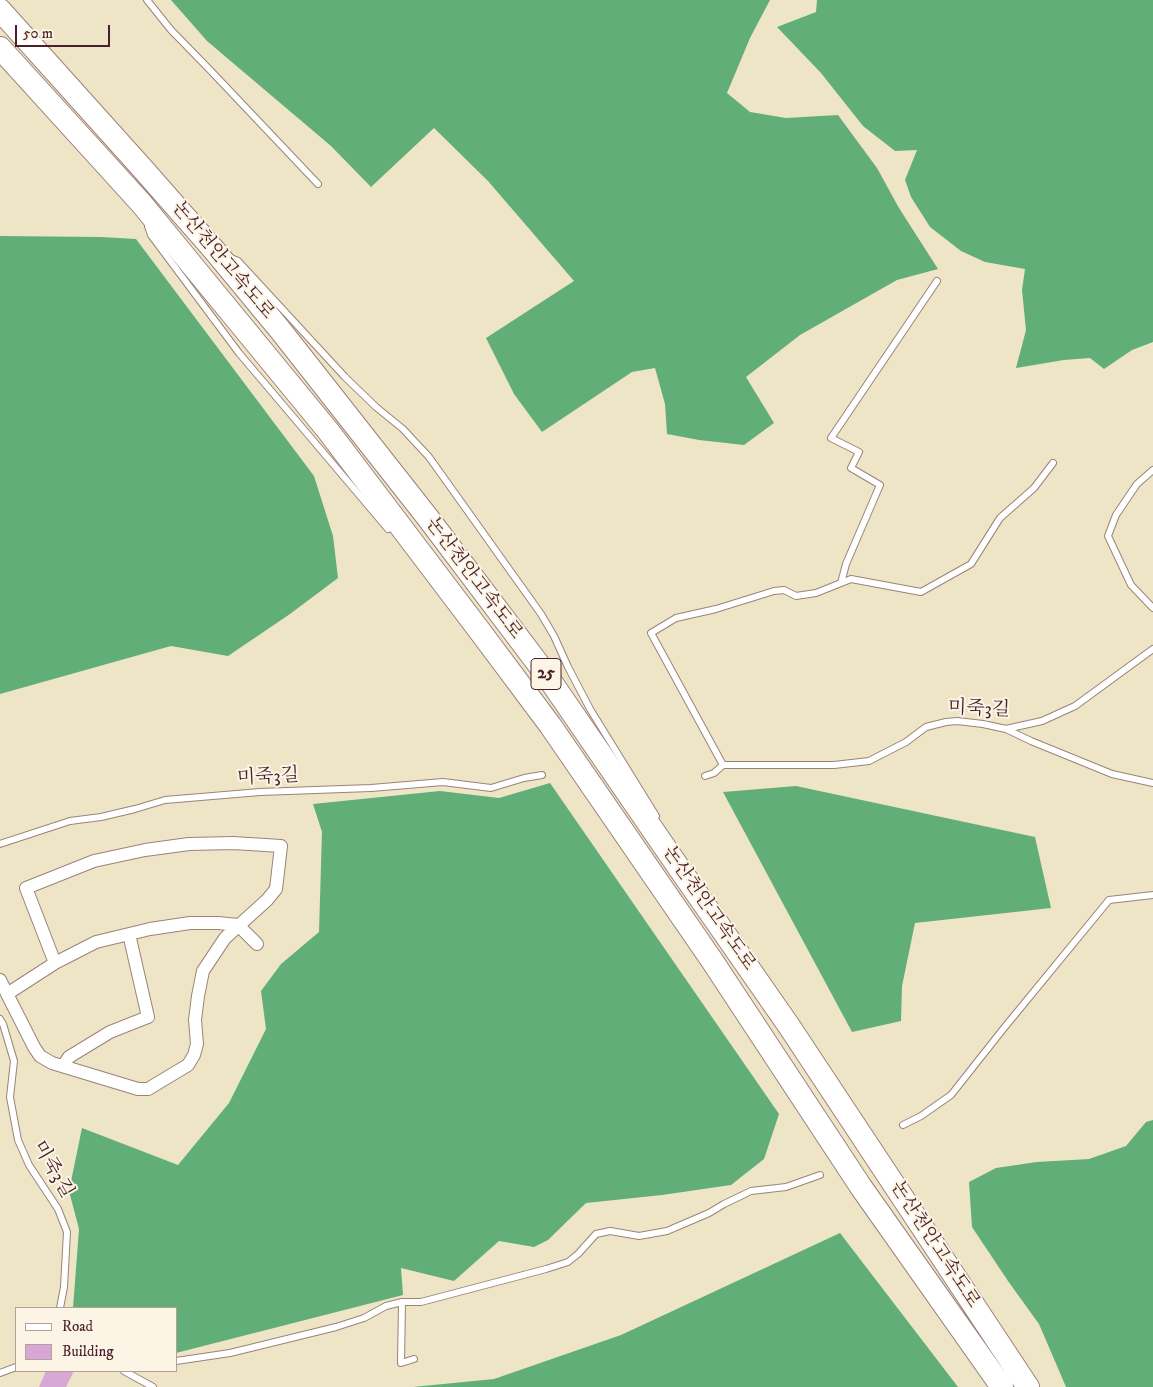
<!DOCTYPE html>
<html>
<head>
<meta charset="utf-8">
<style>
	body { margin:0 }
	#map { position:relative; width:1153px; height:1387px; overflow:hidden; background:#eee5c7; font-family:"IM FELL DW Pica",serif }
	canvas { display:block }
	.legend { position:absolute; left:15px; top:1307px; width:162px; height:65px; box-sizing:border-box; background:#fcf5e5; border:1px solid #b59f9b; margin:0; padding:6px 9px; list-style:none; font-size:15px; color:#4a1f2b }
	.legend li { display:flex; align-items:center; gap:10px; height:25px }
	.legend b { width:25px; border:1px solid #b59f9b }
	.scale { position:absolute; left:15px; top:25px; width:95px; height:22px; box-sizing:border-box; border:2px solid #4a1f2b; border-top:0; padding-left:6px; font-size:15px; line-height:18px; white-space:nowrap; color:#4a1f2b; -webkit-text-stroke:4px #fcf5e5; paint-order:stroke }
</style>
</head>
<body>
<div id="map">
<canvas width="1153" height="1387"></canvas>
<ul class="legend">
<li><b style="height:6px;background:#fff"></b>Road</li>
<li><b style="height:14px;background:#d7a7d5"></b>Building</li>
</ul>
<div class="scale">50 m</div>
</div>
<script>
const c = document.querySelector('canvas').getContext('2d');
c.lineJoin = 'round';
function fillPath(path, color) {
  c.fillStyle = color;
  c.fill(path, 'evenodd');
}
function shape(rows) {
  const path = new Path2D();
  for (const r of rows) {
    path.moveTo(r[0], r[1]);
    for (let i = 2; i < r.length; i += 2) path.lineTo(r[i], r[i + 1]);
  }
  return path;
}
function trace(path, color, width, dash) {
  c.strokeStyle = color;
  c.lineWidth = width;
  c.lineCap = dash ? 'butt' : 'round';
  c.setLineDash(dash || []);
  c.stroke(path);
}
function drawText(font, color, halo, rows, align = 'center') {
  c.font = font + ' "IM FELL DW Pica","Noto Serif KR",serif';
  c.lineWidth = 4;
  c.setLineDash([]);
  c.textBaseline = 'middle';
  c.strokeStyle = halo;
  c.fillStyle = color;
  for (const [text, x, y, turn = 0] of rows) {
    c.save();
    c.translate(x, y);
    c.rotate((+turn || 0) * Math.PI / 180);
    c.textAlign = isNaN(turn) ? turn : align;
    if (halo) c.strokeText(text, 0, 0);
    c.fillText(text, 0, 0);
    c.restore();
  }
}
fillPath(shape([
	[171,0,770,0,750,38,727,93,750,112,786,118,838,115,877,168,899,208,938,269,897,280,800,335,746,377,774,423,744,445,699,440,667,434,665,404,655,368,632,372,542,432,514,394,486,338,574,281,488,181,434,128,371,187,331,146,207,41],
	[817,0,1153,0,1153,342,1132,350,1104,369,1090,358,1064,360,1016,368,1026,330,1022,290,1025,269,985,262,961,251,930,227,911,197,905,180,917,150,895,151,863,126,821,73,777,27,816,12],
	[0,236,101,237,136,239,314,476,333,536,338,578,290,614,228,656,171,646,0,694],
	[550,783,779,1114,764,1159,731,1185,662,1195,586,1203,548,1240,534,1247,499,1241,454,1281,401,1268,403,1295,176,1353,176,1308,73,1308,79,1229,69,1191,82,1128,178,1165,229,1103,266,1029,261,991,281,964,319,932,322,832,313,804,440,791,499,798],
	[796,786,1035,837,1051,908,915,923,902,986,901,1021,852,1032,723,792],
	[1153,1120,1153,1387,1066,1387,1039,1324,1008,1281,972,1227,969,1182,996,1168,1037,1162,1089,1159,1126,1146,1146,1122],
	[840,1233,958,1387,413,1387,494,1379,621,1335]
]), '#62ae78');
fillPath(shape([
	[46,1371,74,1371,66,1387,39,1387]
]), '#d7a7d5');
const service = shape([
	[147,0,171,30,210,70,318,184],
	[148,226,151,235,239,353,388,529],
	[231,258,238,261,345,377,376,407,403,429,429,457,541,614,554,636,568,667,590,709,656,816],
	[1153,470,1137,484,1116,515,1108,536,1131,585,1153,608],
	[841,583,846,564,880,485,851,468,859,452,831,438,937,281],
	[1006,729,1031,741,1112,774,1153,783],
	[723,765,651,633,676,618,716,609,774,591,784,590,796,596,816,593,851,579,921,592,971,564,1000,518,1034,488,1053,463],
	[705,776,714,773,723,765,834,765,869,761,906,742,926,727,946,722,957,721,983,724,1006,729,1042,721,1075,706,1153,649],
	[0,844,70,821,101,817,135,809,165,800,260,792,371,788,443,782,491,788,524,778,542,775],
	[0,1019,3,1024,14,1061,10,1097,18,1140,29,1165,58,1209,67,1232,64,1287,60,1308],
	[903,1125,921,1116,951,1095,1004,1028,1109,900,1153,895],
	[402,1302,401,1363,414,1359],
	[176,1361,230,1353,336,1327,364,1318,386,1306,402,1302,421,1302,546,1269,568,1262,578,1254,596,1234,610,1231,639,1236,667,1231,709,1213,724,1204,751,1191,786,1187,820,1175],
	[124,1371,153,1387],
	[0,1373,16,1367]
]);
const minor = shape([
	[0,980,34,1047,40,1056,52,1063,138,1089,148,1089,188,1065,194,1055,197,1044,195,1020,198,996,203,971,225,938,267,900,276,889,281,846,233,843,189,844,145,850,94,861,26,888,55,963],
	[7,994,55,963,96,942,150,929,190,923,218,923,238,925,257,944],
	[63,1066,69,1057,110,1032,148,1017,129,934]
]);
const motorway = shape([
	[0,10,142,168,214,250,281,331,428,518,545,673,679,868,789,1026,1028,1387],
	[0,48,141,203,329,432,479,630,550,725,713,962,861,1187,1002,1387]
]);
trace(service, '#9c8279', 8);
trace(minor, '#9c8279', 14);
trace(motorway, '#9c8279', 24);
trace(service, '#fff', 6);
trace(minor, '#fff', 12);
trace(motorway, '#fff', 22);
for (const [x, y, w] of [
	[546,674,30]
]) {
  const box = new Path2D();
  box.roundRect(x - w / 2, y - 15.5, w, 31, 4);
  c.fillStyle = '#fcf5e5';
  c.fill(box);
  trace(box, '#4a1f2b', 1);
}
drawText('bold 18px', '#4a1f2b', null, [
	["25",546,674]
]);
drawText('19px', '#4a1f2b', '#fcf5e5', [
	["논산천안고속도로",222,261,50],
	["논산천안고속도로",473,579,53],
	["미죽3길",979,710,2],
	["미죽3길",268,778,-3],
	["논산천안고속도로",708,909,55],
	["미죽3길",52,1170,60],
	["논산천안고속도로",934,1245,57]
]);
</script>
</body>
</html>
